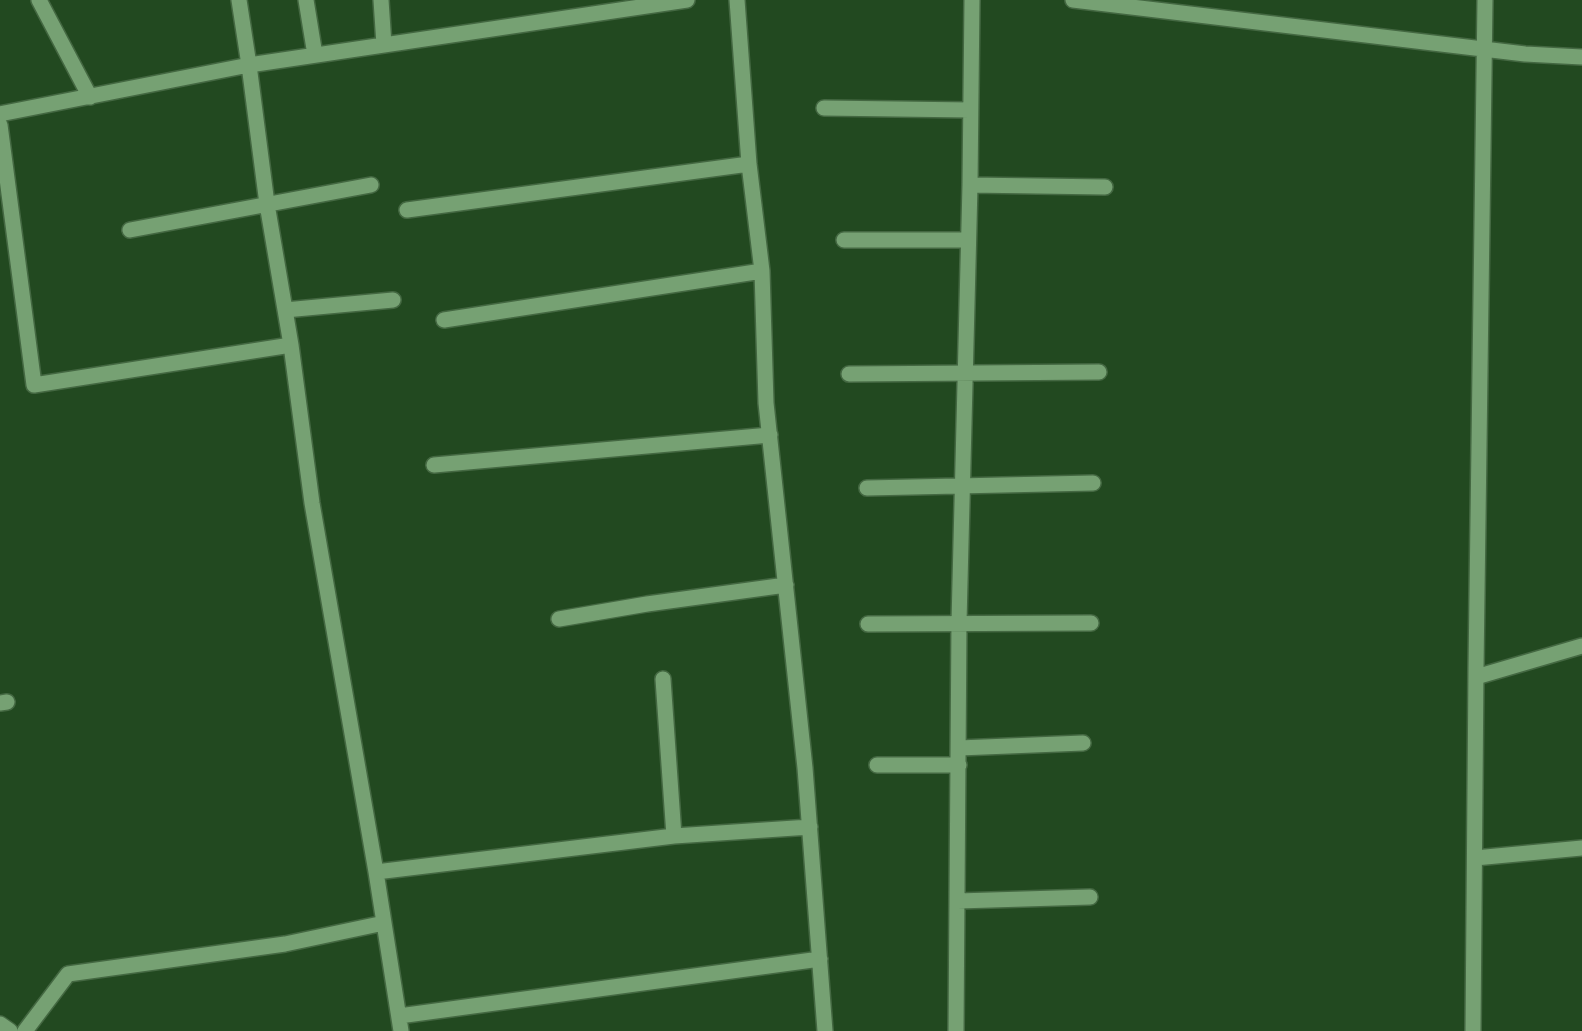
<!DOCTYPE html>
<html>
<head>
<meta charset="utf-8">
<style>
	body { margin:0 }
	canvas { display:block; background:#224920 }
</style>
</head>
<body>
<canvas width="1582" height="1031"></canvas>
<script>
const c = document.querySelector('canvas').getContext('2d');
c.lineJoin = 'round';
function shape(rows) {
  const path = new Path2D();
  for (const r of rows) {
    path.moveTo(r[0], r[1]);
    for (let i = 2; i < r.length; i += 2) path.lineTo(r[i], r[i + 1]);
  }
  return path;
}
function trace(path, color, width, dash) {
  c.strokeStyle = color;
  c.lineWidth = width;
  c.lineCap = dash ? 'butt' : 'round';
  c.setLineDash(dash || []);
  c.stroke(path);
}
const minor = shape([
	[39,0,90,97],
	[239,0,249,65,267,204,291,345,312,503,376,872,401,1031],
	[306,0,315,55],
	[381,0,384,45],
	[737,0,749,164,762,271,766,403,805,768,825,1031],
	[1073,0,1525,54,1582,57],
	[824,108,970,110],
	[0,114,249,65,687,0],
	[0,125,34,385,291,345],
	[970,185,1105,187],
	[407,210,749,164],
	[130,230,371,185],
	[844,240,967,240],
	[285,310,393,300],
	[444,320,762,271],
	[849,374,1099,372],
	[434,465,770,435],
	[867,488,1093,483],
	[559,619,647,604,786,585],
	[868,624,1091,623],
	[1476,677,1582,646],
	[663,679,674,836],
	[0,703,7,702],
	[959,748,1083,743],
	[877,765,959,765],
	[1475,858,1582,848],
	[376,872,674,836,810,827],
	[958,901,1090,897],
	[399,1016,820,959],
	[0,1024,10,1031],
	[25,1031,68,974,285,944,384,923],
	[956,1031,959,622,970,185,972,0],
	[1473,1031,1476,668,1485,0]
]);
trace(minor, '#446842', 18);
trace(minor, '#76a173', 15);
</script>
</body>
</html>
